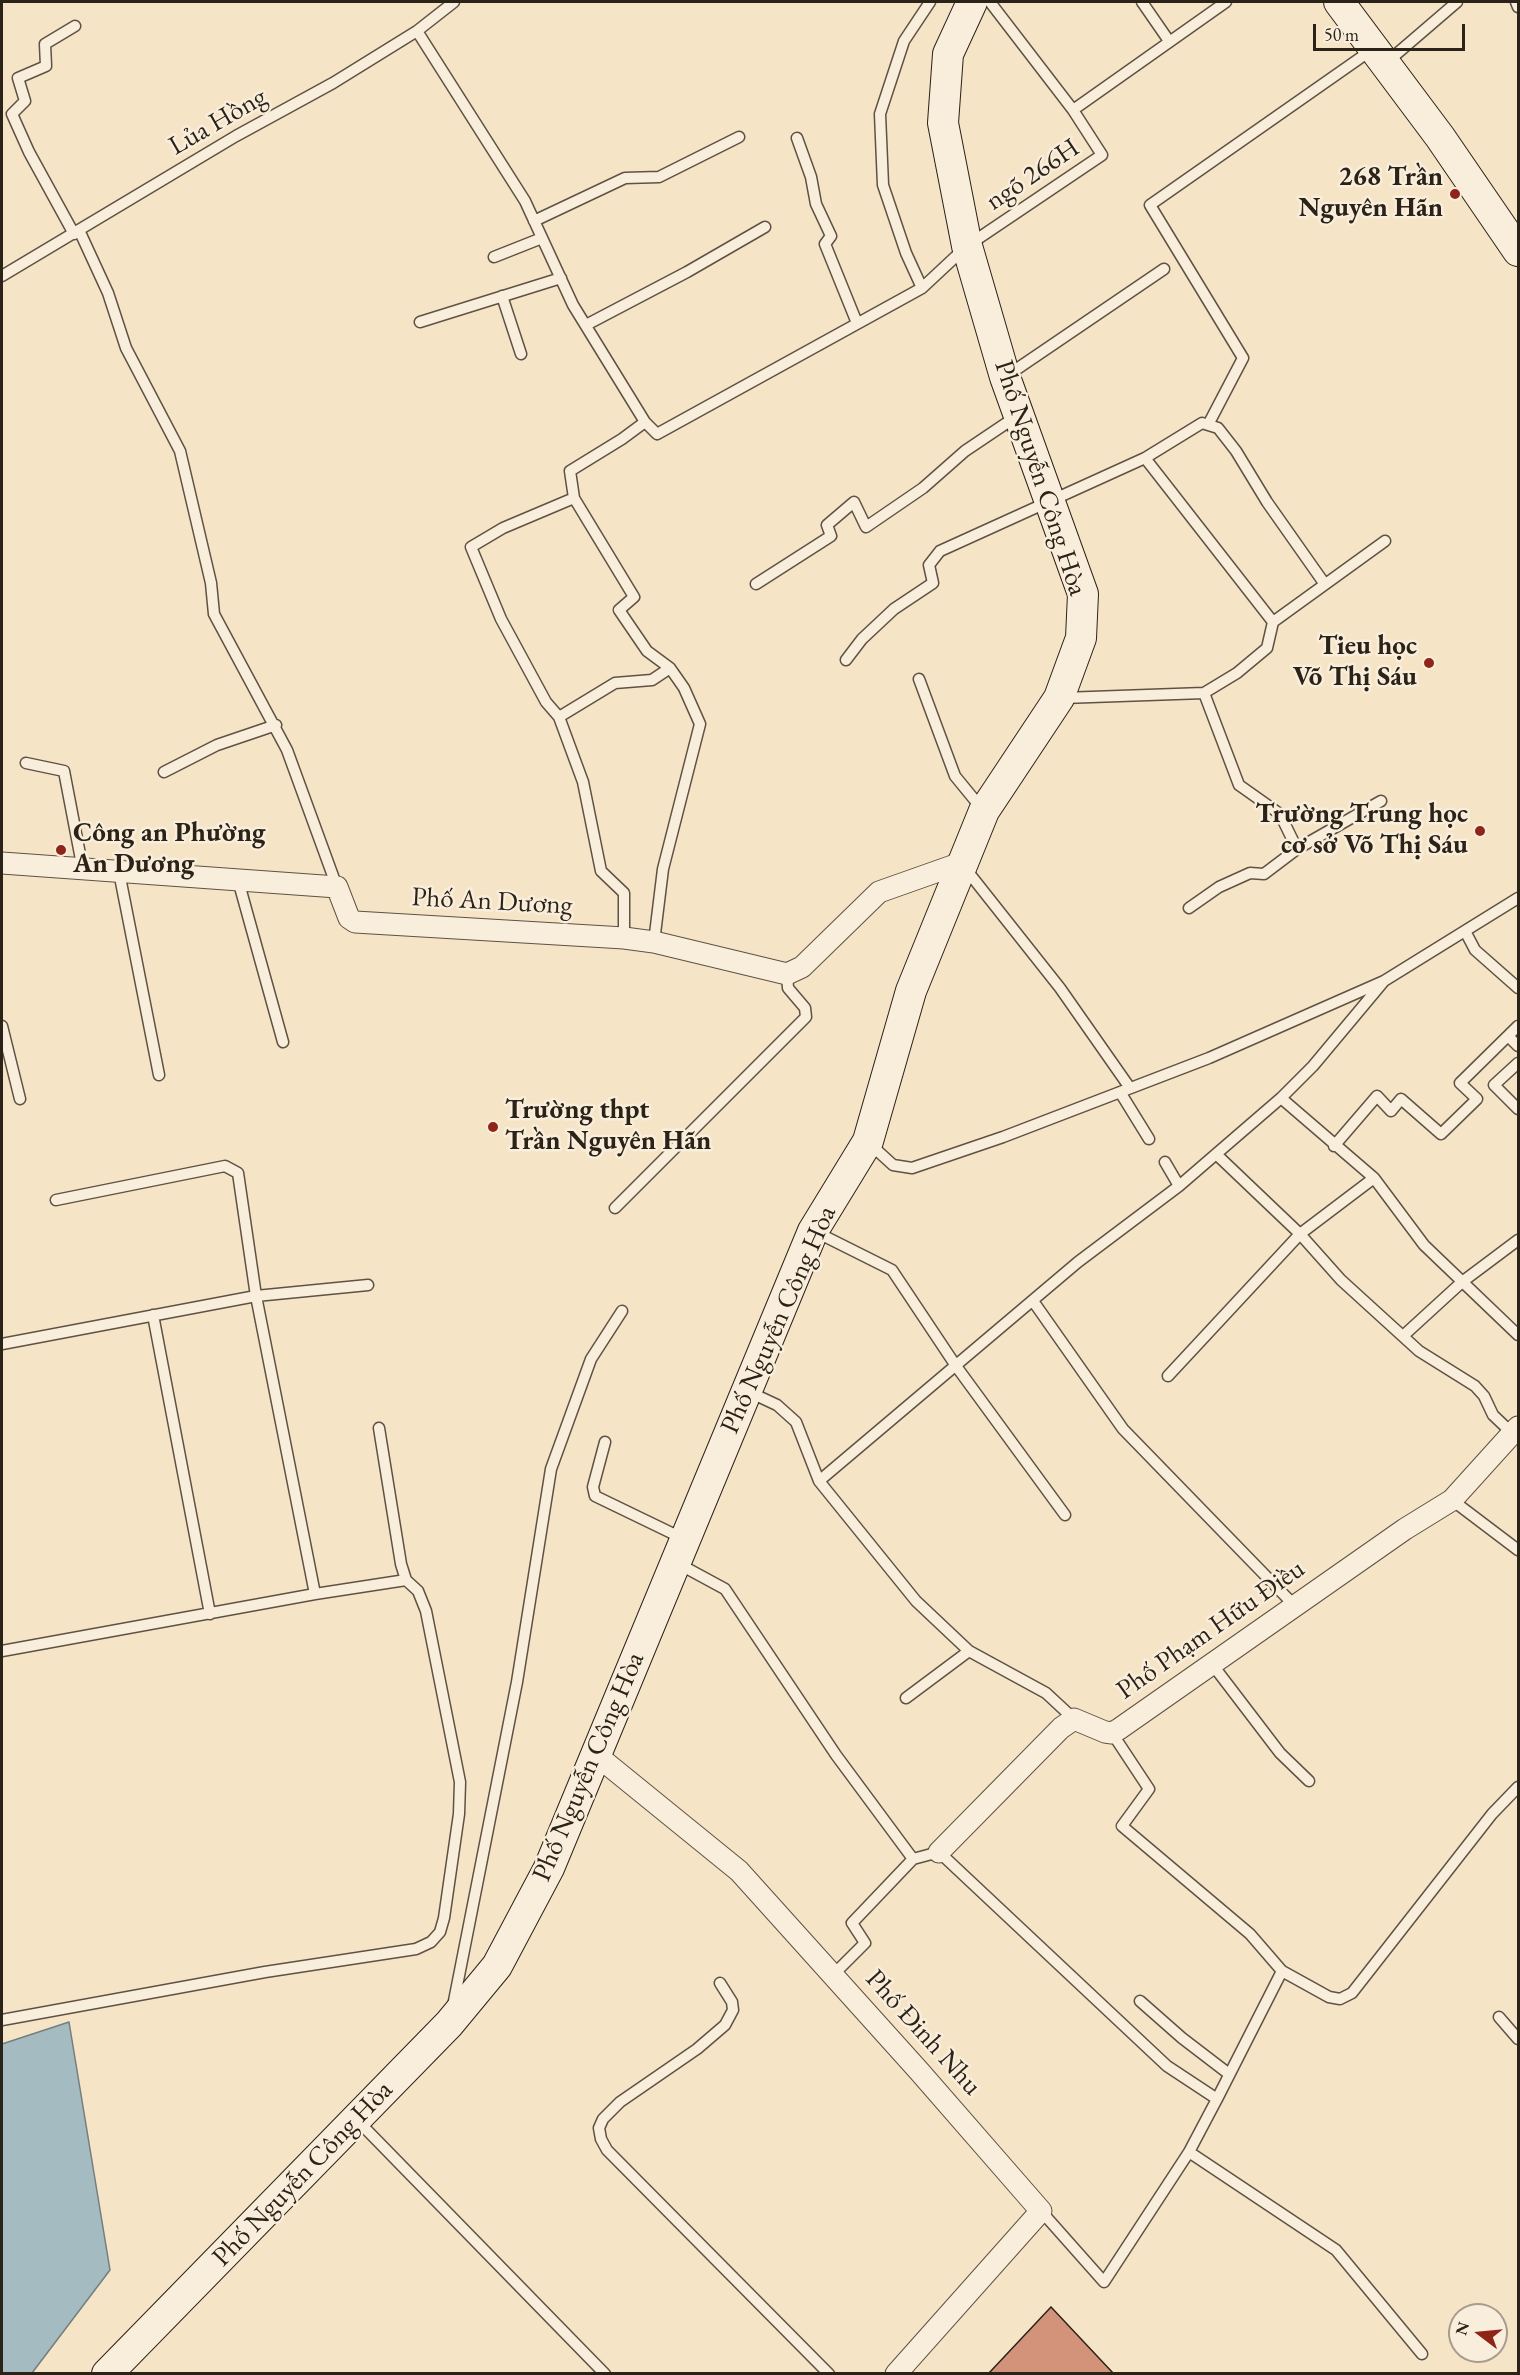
<!DOCTYPE html>
<html>
<head>
<meta charset="utf-8">
<style>
	body { margin:0 }
	#map { position:relative; width:1520px; height:2375px; overflow:hidden; background:#f6e4c7; font-family:"EB Garamond",serif }
	canvas { display:block }
	.frame { position:absolute; inset:0; border:3px solid #2b2218; pointer-events:none }
	.north { position:absolute; left:1448px; top:2303px; width:60px; height:60px; box-sizing:border-box; background:#f9eddb; border:2px solid #a79c8d; border-radius:50%; rotate:286deg; font-size:16px; font-weight:700; line-height:24px; text-align:center; color:#2b2218 }
	.north::after { content:''; display:block; margin:auto; width:21px; height:27px; background:#8f2418; clip-path:polygon(50% 0,100% 100%,50% 72%,0 100%) }
	.scale { position:absolute; left:1313px; top:24px; width:152px; height:27px; box-sizing:border-box; border:3px solid #2b2218; border-top:0; padding-left:8px; font-size:18px; line-height:21px; white-space:nowrap; color:#2b2218; -webkit-text-stroke:4px #f9eddb; paint-order:stroke }
</style>
</head>
<body>
<div id="map">
<canvas width="1520" height="2375"></canvas>
<div class="frame"></div>
<div class="north">N</div>
<div class="scale">50 m</div>
</div>
<script>
const c = document.querySelector('canvas').getContext('2d');
c.lineJoin = 'round';
function fillPath(path, color) {
  c.fillStyle = color;
  c.fill(path, 'evenodd');
}
function shape(rows) {
  const path = new Path2D();
  for (const r of rows) {
    path.moveTo(r[0], r[1]);
    for (let i = 2; i < r.length; i += 2) path.lineTo(r[i], r[i + 1]);
  }
  return path;
}
function trace(path, color, width, dash) {
  c.strokeStyle = color;
  c.lineWidth = width;
  c.lineCap = dash ? 'butt' : 'round';
  c.setLineDash(dash || []);
  c.stroke(path);
}
function drawText(font, color, halo, rows, align = 'center') {
  c.font = font + ' "EB Garamond",serif';
  c.lineWidth = 5;
  c.setLineDash([]);
  c.textBaseline = 'middle';
  c.strokeStyle = halo;
  c.fillStyle = color;
  for (const [text, x, y, turn = 0] of rows) {
    c.save();
    c.translate(x, y);
    c.rotate((+turn || 0) * Math.PI / 180);
    c.textAlign = isNaN(turn) ? turn : align;
    if (halo) c.strokeText(text, 0, 0);
    c.fillText(text, 0, 0);
    c.restore();
  }
}
const water = shape([
	[69,2022,110,2270,32,2373,2,2373,2,2044,69,2022]
]);
fillPath(water, '#a4bbc2');
trace(water, '#747e7e', 1.5);
const building = shape([
	[1051,2307,1113,2373,989,2373,1051,2307]
]);
fillPath(building, '#d3937a');
trace(building, '#2b2218', 1.5);
const lane = shape([
	[990,2,1073,110],
	[1142,2,1169,41],
	[1516,2,1518,7],
	[417,31,525,201,573,305,645,422,657,434,922,288,967,246,1102,155,1073,110,1226,2],
	[1386,63,1457,2],
	[797,138,811,177,816,204,831,236,825,244,857,323],
	[534,221,625,178,659,177,739,137],
	[79,230,108,293,126,348,180,451,211,583,214,614,287,750,337,887],
	[74,234,29,152,12,114,25,101,18,78,46,66,45,44,75,26],
	[494,257,542,238],
	[2,276,236,136,333,83,417,31,454,2],
	[922,288,906,253,883,185,880,114,904,41,930,2],
	[502,296,521,354],
	[420,322,561,278],
	[586,325,687,272,765,227],
	[1008,375,1164,269],
	[645,422,622,439,570,471,574,498,634,597,619,610,647,651,670,668,684,688,700,724,663,869,654,942],
	[1209,423,1243,358,1150,205,1373,49],
	[1145,458,1273,622],
	[574,498,503,528,471,547,501,619,546,702,559,717,615,683,652,680,670,668],
	[756,584,831,536,827,525,854,502,866,527,923,488,965,451,1017,416],
	[846,660,862,639,894,609,933,583,929,565,940,551,1145,458,1202,423,1218,428,1236,451,1267,502,1324,583],
	[919,679,955,776,982,809],
	[1204,693,1237,673,1267,648,1273,622,1385,541],
	[1063,698,1204,693,1239,785,1280,814,1297,849],
	[559,717,583,782,601,871,624,893,624,938],
	[26,763,64,771,83,870],
	[164,772,217,745,276,725],
	[965,868,1060,988,1130,1088],
	[119,872,159,1075],
	[238,880,283,1042],
	[1189,908,1219,887,1250,873,1264,874,1297,849,1381,801],
	[1465,931,1475,950,1518,988],
	[2,1026,20,1099],
	[1508,1036,1518,1046],
	[1518,1063,1494,1085,1518,1109],
	[1120,1092,1149,1139],
	[1281,1098,1374,1178,1424,1245,1518,1335],
	[870,1144,893,1165,912,1168,1003,1137,1209,1058,1384,981,1518,898],
	[1334,1146,1377,1096,1391,1111,1401,1099,1441,1134,1477,1099,1460,1083,1518,1026],
	[1216,1154,1300,1234,1341,1280,1419,1351,1475,1386,1484,1396,1493,1415,1514,1435],
	[1165,1162,1179,1186],
	[56,1200,225,1166,238,1173,256,1296,315,1594],
	[615,1208,806,1017,805,1008,788,988,787,974],
	[816,1232,892,1270,956,1366,1065,1515],
	[1033,1301,1123,1429,1294,1605],
	[153,1315,210,1614],
	[1403,1336,1462,1282,1518,1240],
	[2,1344,256,1296,368,1285],
	[1168,1376,1300,1234,1374,1178],
	[747,1391,777,1405,796,1422,819,1481,1078,1262,1179,1186,1281,1098,1313,1066,1384,981],
	[605,1442,593,1487,595,1496,684,1539],
	[819,1481,916,1601,969,1651,1046,1693,1074,1719],
	[1452,1500,1518,1550],
	[677,1563,725,1589,836,1755,913,1859,939,1852,1167,2066,1217,2099,1282,1971],
	[2,1651,315,1594,406,1580],
	[1212,1664,1280,1753,1309,1781],
	[906,1698,969,1651],
	[1112,1733,1149,1789,1122,1826,1250,1934,1282,1971,1329,1997,1340,1999,1352,1993,1492,1814,1518,1787],
	[833,1975,865,1943,852,1923,913,1859],
	[720,1983,732,2002,733,2010,725,2025,697,2049,620,2102,603,2119,599,2128,601,2139,607,2150,829,2374],
	[1140,2001,1182,2038,1229,2074],
	[453,2006,517,1682,551,1469,591,1359,622,1311],
	[1499,2017,1518,2039],
	[2,2020,265,1972,416,1949,431,1942,440,1932,444,1918,459,1814,460,1782,426,1611,418,1591,406,1580,401,1564,379,1428],
	[358,2121,605,2374],
	[1189,2152,1336,2250,1422,2354],
	[1041,2211,1104,2282,1189,2152,1217,2099]
]);
const street = shape([
	[2,863,337,887,349,918,355,922,624,938,654,942,787,974,802,967,879,892,961,863],
	[595,1754,739,1871,919,2071,1041,2211,896,2374],
	[939,1852,1061,1728,1074,1719,1105,1732,1112,1733,1119,1729,1405,1529,1452,1500,1518,1427]
]);
const secondary = shape([
	[1339,2,1440,137,1518,251],
	[107,2374,449,2024,497,1966,549,1868,813,1231,868,1141,911,991,984,811,1059,698,1081,638,1083,594,1005,377,967,246,943,123,948,54,972,2]
]);
trace(lane, '#5e5244', 13);
trace(street, '#5e5244', 23);
trace(secondary, '#2b2218', 32);
trace(lane, '#f9eddb', 10);
trace(street, '#f9eddb', 21);
trace(secondary, '#f9eddb', 30);
for (const [x, y, r, color] of [
	[1455,194,6,"#8f2418"],
	[1429,663,6,"#8f2418"],
	[1480,831,6,"#8f2418"],
	[61,850,6,"#8f2418"],
	[493,1127,6,"#8f2418"]
]) {
  const dot = new Path2D();
  dot.arc(x, y, r, 0, 2 * Math.PI);
  c.fillStyle = color;
  c.fill(dot);
  trace(dot, '#f9eddb', 2);
}
drawText('27px', '#2b2218', '#f9eddb', [
	["Lủa Hồng",218,122,-30],
	["ngõ 266H",1033,175,-34],
	["Phố Nguyễn Công Hòa",1040,478,72],
	["Phố An Dương",492,902,3],
	["Phố Nguyễn Công Hòa",779,1320,-66],
	["Phố Phạm Hữu Điều",1211,1630,-35],
	["Phố Nguyễn Công Hòa",589,1767,-67],
	["Phố Đinh Nhu",923,2033,48],
	["Phố Nguyễn Công Hòa",303,2174,-46]
]);
drawText('bold 27px', '#2b2218', '#f9eddb', [
	["268 Trần",1443,178],
	["Nguyên Hãn",1443,209],
	["Tieu học",1417,647],
	["Võ Thị Sáu",1417,678],
	["Trường Trung học",1468,815],
	["cơ sở Võ Thị Sáu",1468,846],
	["Công an Phường",73,834,"left"],
	["An Dương",73,865,"left"],
	["Trường thpt",505,1111,"left"],
	["Trần Nguyên Hãn",505,1142,"left"]
], 'right');
</script>
</body>
</html>
